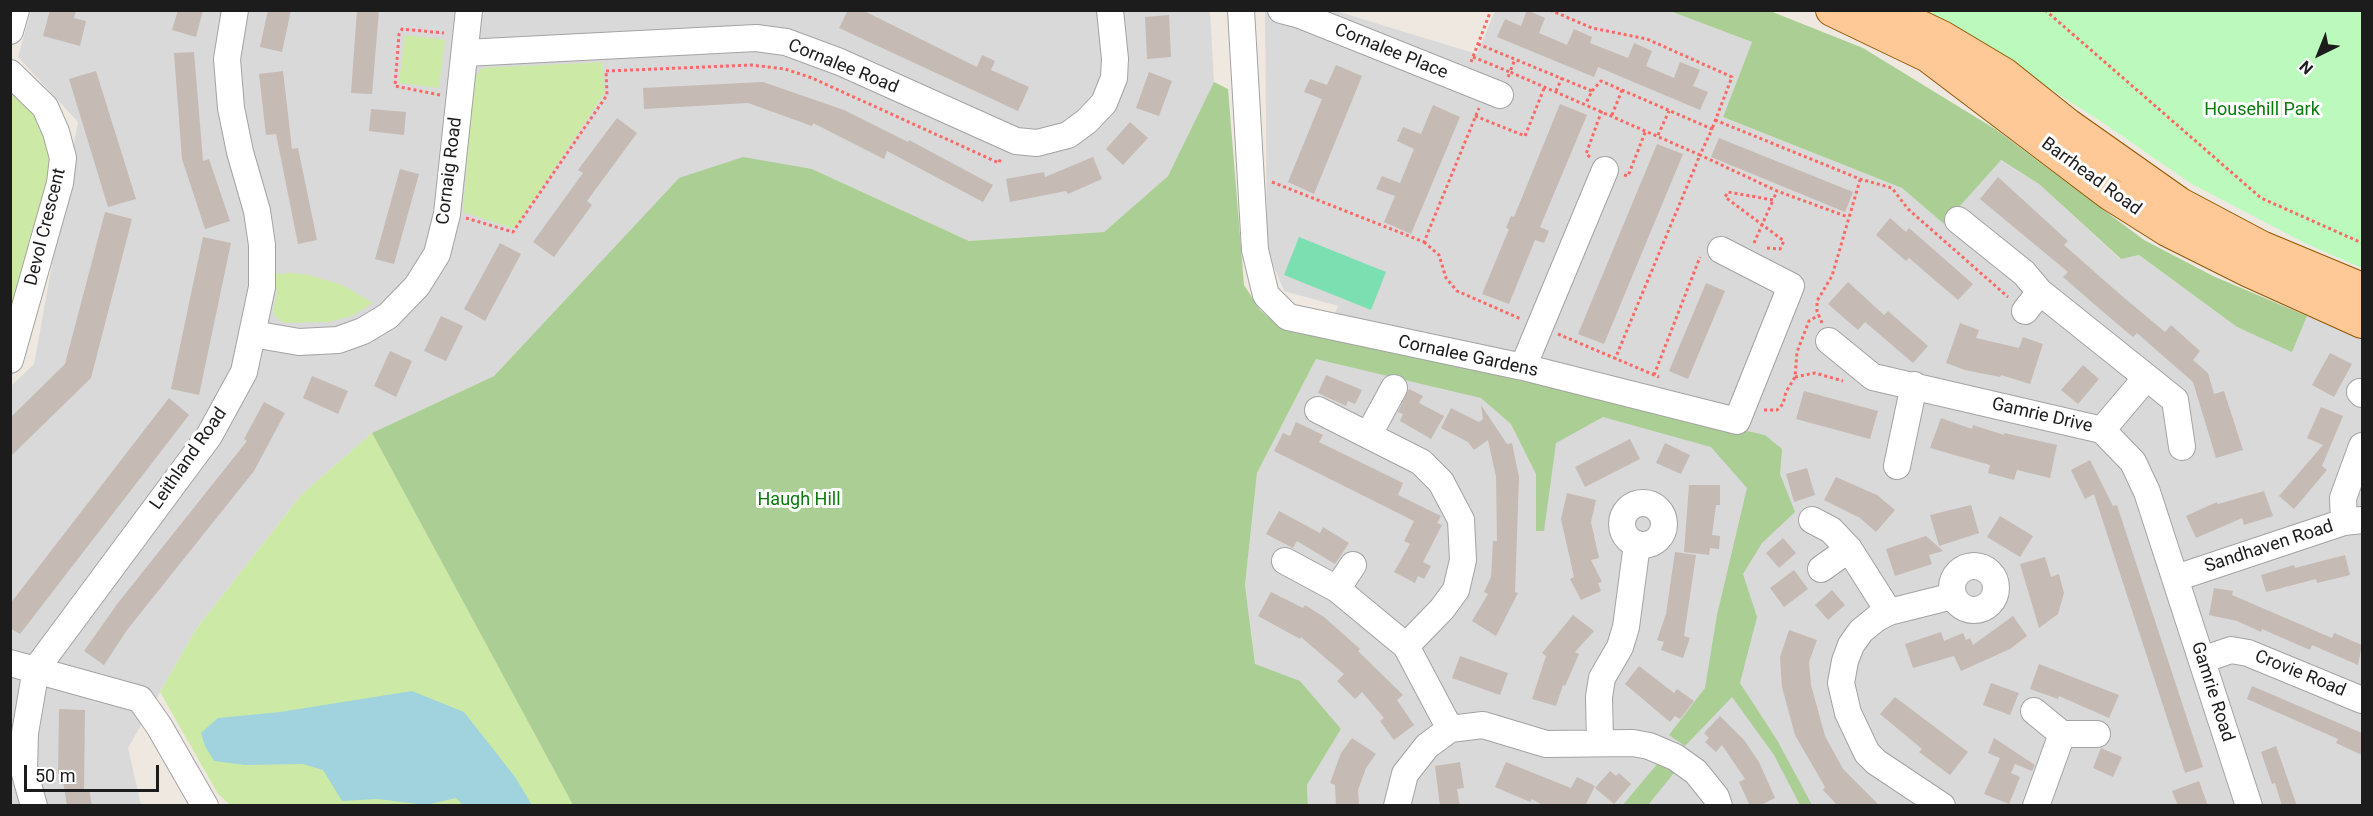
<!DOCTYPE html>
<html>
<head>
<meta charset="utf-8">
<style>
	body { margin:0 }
	#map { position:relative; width:2373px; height:816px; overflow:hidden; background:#eee8e1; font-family:Roboto,sans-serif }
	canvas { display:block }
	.frame { position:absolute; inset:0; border:12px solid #1c1c1c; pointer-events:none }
	.north { position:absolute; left:2289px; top:24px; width:60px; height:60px; -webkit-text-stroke:4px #fff; paint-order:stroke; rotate:223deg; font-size:16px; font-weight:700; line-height:24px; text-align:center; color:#1c1c1c }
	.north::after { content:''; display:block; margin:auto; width:21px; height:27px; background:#1c1c1c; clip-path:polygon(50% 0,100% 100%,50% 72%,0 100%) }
	.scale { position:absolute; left:24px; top:765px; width:135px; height:27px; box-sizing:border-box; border:3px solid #1c1c1c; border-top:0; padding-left:8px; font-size:18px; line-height:21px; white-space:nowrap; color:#1c1c1c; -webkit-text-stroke:4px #fff; paint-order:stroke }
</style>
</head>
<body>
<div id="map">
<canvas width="2373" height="816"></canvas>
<div class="frame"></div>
<div class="north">N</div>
<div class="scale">50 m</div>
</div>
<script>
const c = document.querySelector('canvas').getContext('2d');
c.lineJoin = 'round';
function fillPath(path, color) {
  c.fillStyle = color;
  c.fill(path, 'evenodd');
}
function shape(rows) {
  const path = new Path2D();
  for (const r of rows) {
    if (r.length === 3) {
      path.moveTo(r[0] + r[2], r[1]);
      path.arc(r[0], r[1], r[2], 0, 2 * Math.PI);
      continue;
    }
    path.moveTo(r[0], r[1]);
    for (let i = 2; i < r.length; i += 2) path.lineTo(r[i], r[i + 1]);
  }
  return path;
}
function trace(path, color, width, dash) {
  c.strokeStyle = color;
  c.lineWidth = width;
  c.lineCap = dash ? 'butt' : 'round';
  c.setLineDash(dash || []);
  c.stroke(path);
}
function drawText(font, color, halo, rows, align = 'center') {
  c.font = font + ' Roboto,sans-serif';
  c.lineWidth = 6;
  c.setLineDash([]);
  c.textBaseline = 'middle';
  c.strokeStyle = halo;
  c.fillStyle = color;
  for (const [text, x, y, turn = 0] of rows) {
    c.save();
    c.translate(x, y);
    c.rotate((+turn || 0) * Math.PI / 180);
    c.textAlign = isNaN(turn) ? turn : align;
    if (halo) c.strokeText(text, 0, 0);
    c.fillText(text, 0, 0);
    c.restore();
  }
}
fillPath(shape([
	[31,11,1210,11,1214,82,1168,176,1104,232,969,241,812,169,679,178,494,376,372,433,302,494,196,629,128,748,141,805,11,806,11,386,34,364,78,122,18,57],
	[1265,11,1336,11,1477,54,1495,11,1670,11,1752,42,1723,117,1902,188,1944,224,2000,160,2039,184,2120,259,2139,255,2237,327,2292,351,2307,316,2362,339,2362,805,1308,805,1307,785,1341,729,1255,664,1245,585,1257,473,1316,359,1338,306,1284,291,1267,250]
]), '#dad9d9');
fillPath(shape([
	[405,35,445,40,439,88,399,83],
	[602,62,605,92,516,226,512,228,463,212,474,78,482,68],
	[11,86,31,104,45,131,51,162,51,182,11,334],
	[291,273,309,275,342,285,373,303,352,316,329,322,283,323,275,316,273,310,277,293,274,274],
	[372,433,573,805,230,805,218,794,160,692,196,629,302,494]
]), '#cceaa5');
fillPath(shape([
	[1670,11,1770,11,1863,48,1995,129,2144,240,2213,276,2307,316,2292,352,2237,327,2139,255,2121,259,2039,184,2001,160,1944,224,1902,188,1723,117,1752,42],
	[1214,82,1228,89,1244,285,1260,310,1274,322,1325,337,1765,435,1782,449,1780,474,1795,512,1762,543,1743,574,1757,617,1740,683,1777,740,1812,805,1800,805,1774,755,1732,697,1685,746,1669,735,1705,688,1717,615,1747,488,1711,447,1603,417,1556,443,1544,531,1536,531,1536,474,1511,424,1481,398,1316,359,1257,473,1245,585,1255,664,1300,681,1341,729,1307,785,1308,806,573,805,372,433,494,376,679,178,743,157,812,169,969,241,1104,232,1168,176],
	[1658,763,1674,773,1648,805,1622,806]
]), '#aace94');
fillPath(shape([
	[1912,11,2362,11,2362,268,2307,244,2192,184,2099,120,1961,33]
]), '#bbfabc');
fillPath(shape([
	[1299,237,1386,272,1371,310,1284,275]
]), '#7cdfb2');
fillPath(shape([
	[412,691,464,712,515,777,532,805,463,805,456,798,426,805,377,799,342,801,323,770,303,764,245,765,214,761,205,746,201,733,218,718,280,712]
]), '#a0d3dd');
fillPath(shape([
	[50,10,76,10,74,18,86,21,80,46,43,36],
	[178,10,203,10,196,37,172,30],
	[268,10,291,10,282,52,260,47],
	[357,10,379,10,372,94,351,93],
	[848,10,862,10,977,67,982,55,995,61,991,70,1029,87,1018,111,839,28],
	[1527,10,1545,18,1539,33,1567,45,1574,29,1592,37,1590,43,1628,58,1634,43,1652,51,1646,66,1674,78,1680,62,1700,70,1693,86,1708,92,1700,110,1598,67,1594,77,1497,37,1505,19,1521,26],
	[1169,15,1171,57,1147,59,1145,17],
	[194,52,203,161,209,159,230,221,205,229,182,159,174,53],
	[1336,65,1362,76,1314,194,1288,182,1322,99,1304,92,1310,79,1327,85],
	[96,71,136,199,108,207,69,79],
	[283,71,292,149,298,148,317,240,298,244,276,134,266,135,259,74],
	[1149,72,1172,81,1159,116,1136,108],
	[763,82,844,110,908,142,909,140,993,185,983,202,887,151,884,159,813,123,812,126,748,103,644,109,643,88],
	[1560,104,1587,115,1540,227,1549,231,1544,243,1535,240,1509,304,1482,294,1509,229,1506,228,1511,216,1514,217],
	[1433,105,1460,117,1411,234,1384,222,1395,196,1376,189,1382,176,1400,183,1414,149,1397,141,1403,127,1421,134],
	[371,109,406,112,404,135,369,131],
	[617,118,637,133,587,201,592,205,554,257,533,242,583,173,578,170],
	[1130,122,1148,138,1123,165,1106,149],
	[1719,138,1853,192,1845,212,1711,157],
	[1657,144,1683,154,1604,344,1578,334],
	[1093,157,1102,179,1068,194,1066,191,1010,202,1006,179,1044,172,1045,177],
	[400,169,419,174,394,264,375,259],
	[1998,177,2068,241,2064,245,2122,296,2165,332,2171,325,2200,351,2193,360,2208,373,2214,394,2224,391,2243,450,2216,458,2193,382,2137,333,2133,337,2102,311,2063,277,2068,272,1980,199],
	[105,212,132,219,91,378,10,457,10,418,65,364],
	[1890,218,1906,232,1909,228,1973,284,1958,300,1909,258,1906,261,1876,235],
	[203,237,231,243,199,395,171,389],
	[500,243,521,254,485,321,464,309],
	[1848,282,1884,315,1888,311,1928,346,1913,363,1865,322,1858,330,1828,304],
	[1706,283,1725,291,1688,379,1669,371],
	[441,316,463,326,446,361,424,351],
	[1960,323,1979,330,1976,338,2019,348,2023,337,2043,344,2030,384,2001,375,2000,377,1965,370,1946,363],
	[390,351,412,361,396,397,374,386],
	[2330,353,2352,364,2334,397,2312,385],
	[2083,365,2099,379,2078,404,2061,390],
	[1326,375,1362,390,1355,404,1348,401,1346,406,1318,393],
	[312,376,348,391,338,414,303,398],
	[1409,389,1423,396,1419,403,1444,416,1431,439,1400,421,1403,414,1398,412],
	[1804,391,1878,411,1870,439,1796,419],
	[169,398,189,415,20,634,10,628,10,604],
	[264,402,285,413,254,471,127,630,104,665,84,651,118,603,247,441,244,439],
	[1481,405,1507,444,1512,443,1519,477,1515,592,1518,593,1496,636,1472,621,1488,594,1484,592,1491,577,1493,541,1497,541,1496,477,1488,440,1474,450,1468,442,1441,428,1451,408,1479,422,1483,419],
	[2321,407,2343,416,2322,466,2327,470,2294,509,2279,496,2323,445,2307,438],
	[1941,418,1972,429,1973,425,2004,435,2004,433,2057,445,2050,478,2017,470,2014,480,1988,473,1990,465,1930,448],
	[1296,422,1323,435,1319,442,1403,483,1398,495,1441,516,1437,523,1442,525,1423,562,1431,566,1424,579,1418,576,1415,583,1394,572,1410,544,1404,541,1414,521,1274,451,1283,433,1290,436],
	[1630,439,1640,459,1585,487,1575,467],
	[1665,443,1690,455,1681,474,1656,463],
	[2090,460,2113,506,2117,505,2203,767,2185,773,2094,494,2085,499,2071,470],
	[1807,468,1815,495,1794,502,1786,474],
	[1836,477,1877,495,1895,510,1876,532,1860,518,1824,500],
	[1689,485,1720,485,1720,505,1716,505,1712,535,1720,536,1719,549,1710,548,1709,555,1684,552],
	[2264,491,2273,516,2244,525,2242,518,2196,538,2186,516,2217,502,2218,504],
	[1567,493,1596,500,1591,522,1599,558,1591,560,1602,582,1598,583,1601,591,1581,600,1570,579,1574,577,1561,519],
	[1971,505,1979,533,1939,546,1930,515],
	[1279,511,1320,533,1323,527,1349,543,1335,564,1297,541,1293,548,1266,534],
	[2000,516,2033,536,2020,557,1987,537],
	[1926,536,1943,551,1929,555,1932,564,1895,576,1886,549],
	[1783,538,1796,553,1779,568,1766,553],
	[1675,552,1696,555,1684,636,1690,638,1683,658,1661,650,1664,642,1657,640,1666,614],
	[2345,555,2350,575,2317,583,2316,579,2266,592,2261,575,2294,565,2295,568],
	[2045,557,2051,577,2059,574,2064,593,2058,614,2039,628,2020,564],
	[1794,570,1808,589,1784,607,1770,588],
	[2214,588,2233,591,2232,595,2332,638,2334,633,2362,645,2358,665,2312,645,2310,650,2262,629,2261,632,2237,621,2209,615],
	[1832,590,1845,605,1828,620,1815,605],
	[1271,592,1303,608,1305,605,1324,617,1360,649,1358,651,1403,695,1397,700,1414,725,1394,740,1380,721,1384,718,1362,692,1355,699,1337,681,1344,674,1301,637,1300,639,1258,616],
	[1573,615,1594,631,1575,652,1579,654,1565,686,1563,685,1556,706,1532,699,1546,656,1542,653],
	[2013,616,2027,636,2010,649,1961,671,1954,656,1913,668,1905,644,1941,632,1944,641,1963,633,1966,640,1970,638,1973,645],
	[1789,630,1817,640,1809,662,1811,685,1825,736,1843,769,1880,806,1838,806,1823,790,1825,787,1795,735,1782,687,1780,657],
	[1460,656,1508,673,1500,695,1452,678],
	[2039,664,2119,695,2109,718,2059,696,2058,699,2030,689],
	[1639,666,1674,693,1677,689,1694,701,1680,719,1675,716,1670,722,1625,684],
	[1991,683,2019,693,2010,715,1983,705],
	[2252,686,2362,733,2362,755,2336,743,2338,739,2247,699],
	[1895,697,1968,752,1950,775,1919,752,1922,749,1880,714],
	[59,709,85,710,84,790,89,789,92,806,67,806,62,774,58,774],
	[1720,716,1744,740,1759,762,1775,798,1759,806,1750,806,1739,782,1745,779,1722,745,1716,752,1705,742,1709,738,1704,733],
	[1352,738,1376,754,1366,768,1358,790,1359,806,1336,806,1335,785,1330,783,1341,753],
	[1994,738,2035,765,2032,771,2015,764,2011,773,2020,777,2009,804,1984,794,2000,758,1988,753],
	[2276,746,2282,763,2297,806,2282,806,2275,783,2272,784,2261,752],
	[2101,748,2122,757,2113,777,2093,768],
	[1460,762,1464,788,1457,789,1460,806,1440,806,1435,766],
	[1506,762,1571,788,1577,777,1595,786,1585,806,1544,806,1532,799,1530,802,1495,787],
	[1610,771,1616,776,1619,773,1631,784,1614,804,1595,788],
	[2199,781,2208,806,2178,806,2172,791]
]), '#c5bab4');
const minor = shape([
	[1241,10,1255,250,1266,295,1288,317,1523,367,1737,421,1791,286,1721,250],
	[1281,10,1300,15,1500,95],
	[10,31,16,10],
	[465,53,756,38,786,42,840,62,1016,141,1037,143,1068,135,1087,121,1104,103,1114,78,1115,59,1110,10],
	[10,73,45,107,56,132,63,158,60,183,10,360],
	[1958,220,2024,273,2040,292,2175,400,2182,447],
	[2025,311,2040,292],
	[253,334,299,342,338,340,363,331,388,316,417,286,437,254,447,214,469,10],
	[1829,341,1873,377,2102,430,2133,462,2147,492,2249,806],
	[1523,367,1605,170],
	[2360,392,2362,394],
	[1318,410,1421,462,1441,482,1461,520,1463,560,1456,590,1442,609,1406,646],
	[2102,430,2146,378],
	[1369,434,1394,388],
	[1897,466,1914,385],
	[1643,524,21],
	[1812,520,1831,530,1849,549,1889,612],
	[2344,522,2343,498,2362,446],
	[1285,561,1337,589,1406,646,1450,729],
	[1974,588,22],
	[1821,569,1849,549],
	[2176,578,2344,522,2362,520],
	[1337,589,1353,565],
	[2202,660,2231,650,2248,653,2362,700],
	[10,663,140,699,159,726,205,806],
	[2034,711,2062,734,2097,734],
	[1600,743,1599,697,1602,678,1620,647,1626,627,1637,544],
	[34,806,24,770,25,733,36,669,209,436,244,372,262,287,262,245,257,211,240,152,231,108,227,59,235,10],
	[1397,806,1405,774,1427,746,1450,729,1483,725,1546,744,1633,743,1649,746,1675,757,1696,772,1716,797,1719,806],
	[1942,806,1876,762,1867,753,1848,713,1841,683,1845,661,1851,645,1861,631,1877,618,1889,612,1953,596],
	[2036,806,2062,734]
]);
const major = shape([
	[1832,10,1928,56,2110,194,2167,230,2249,271,2362,322],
	[1885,10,1942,37,2004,74,2068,125,2180,204,2261,247,2362,289]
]);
trace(minor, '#a3a3a3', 28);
trace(major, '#935800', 34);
trace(shape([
	[1550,10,1592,28,1647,39,1732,77,1712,129],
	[2045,10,2261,198,2362,243],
	[1478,44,1592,91,1586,103],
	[1473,57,1510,72,1515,59],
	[1471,62,1491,10],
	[606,71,751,65,785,69,812,78,999,163,1001,157],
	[1508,77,1510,72,1700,155,1615,359],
	[1556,91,1562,78],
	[1592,91,1601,81,1712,129,1700,155,1777,191,1848,217],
	[440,95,395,86,399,34,402,29,444,33],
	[1612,115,1622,90],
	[1475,116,1525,136,1545,86],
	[1715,120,1860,179,1892,188,1908,209,2008,297],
	[1658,135,1669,111],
	[1590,157,1586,154,1602,110],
	[1624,175,1628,176,1646,130],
	[1272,182,1424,242,1479,108],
	[466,218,513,232,607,95,606,71],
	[1424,242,1439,255,1446,278,1457,291,1521,319],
	[1754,243,1773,200],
	[1767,248,1780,249,1784,241,1725,197,1728,192,1773,200,1777,191],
	[1822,323,1817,311,1817,301,1832,276,1860,180],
	[1558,334,1659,377],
	[1654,375,1700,257],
	[1795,377,1815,373,1843,381],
	[1764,410,1777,410,1783,404,1786,392,1795,377,1797,352,1809,321,1819,315]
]), '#fc6863', 3, [3, 3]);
trace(minor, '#fff', 26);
trace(major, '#fec996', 32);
drawText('18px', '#1c1c1c', '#fff', [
	["Cornalee Place",1391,52,22],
	["Cornalee Road",843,67,22],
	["Cornaig Road",450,171,-83],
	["Barrhead Road",2091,177,36],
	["Devol Crescent",46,227,-76],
	["Cornalee Gardens",1468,357,12],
	["Gamrie Drive",2042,416,13],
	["Leithland Road",189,459,-55],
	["Sandhaven Road",2269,547,-18],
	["Crovie Road",2300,674,22],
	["Gamrie Road",2212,692,72]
]);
drawText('18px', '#097b0a', '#fff', [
	["Househill Park",2262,110],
	["Haugh Hill",799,500]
]);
</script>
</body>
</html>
